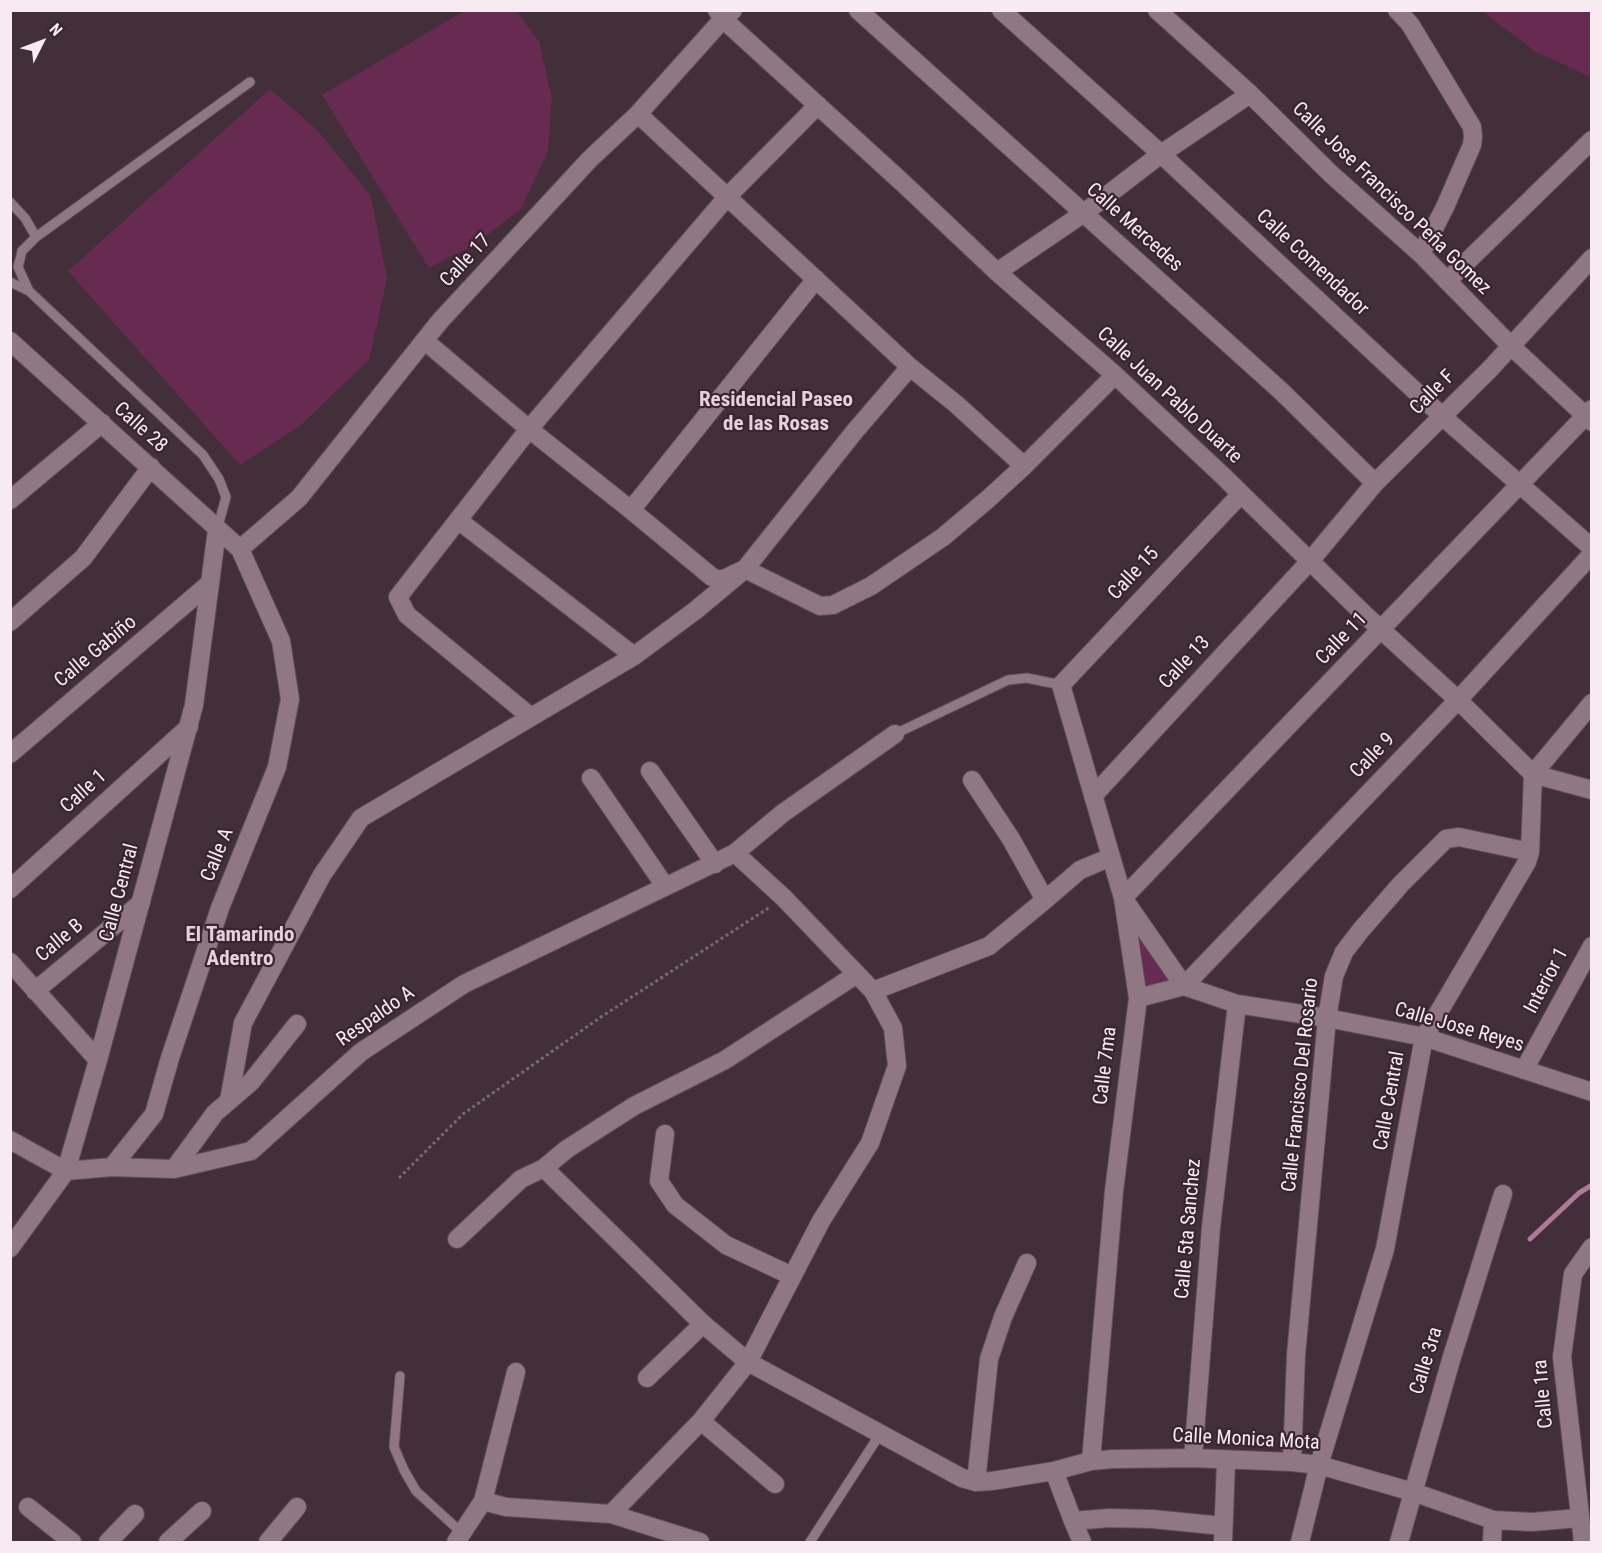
<!DOCTYPE html>
<html>
<head>
<meta charset="utf-8">
<style>
	body { margin:0 }
	#map { position:relative; width:1602px; height:1553px; overflow:hidden; background:#432f3a; font-family:"Roboto Condensed",sans-serif }
	canvas { display:block }
	.frame { position:absolute; inset:0; border:12px solid #f7eaf1; pointer-events:none }
	.north { position:absolute; left:12px; top:12px; width:60px; height:60px; -webkit-text-stroke:4px #382530; paint-order:stroke; rotate:48deg; font-size:16px; font-weight:700; line-height:24px; text-align:center; color:#f7eaf1 }
	.north::after { content:''; display:block; margin:auto; width:21px; height:27px; background:#f7eaf1; clip-path:polygon(50% 0,100% 100%,50% 72%,0 100%) }
</style>
</head>
<body>
<div id="map">
<canvas width="1602" height="1553"></canvas>
<div class="frame"></div>
<div class="north">N</div>
</div>
<script>
const c = document.querySelector('canvas').getContext('2d');
c.lineJoin = 'round';
function fillPath(path, color) {
  c.fillStyle = color;
  c.fill(path, 'evenodd');
}
function shape(rows) {
  const path = new Path2D();
  for (const r of rows) {
    path.moveTo(r[0], r[1]);
    for (let i = 2; i < r.length; i += 2) path.lineTo(r[i], r[i + 1]);
  }
  return path;
}
function trace(path, color, width, dash) {
  c.strokeStyle = color;
  c.lineWidth = width;
  c.lineCap = dash ? 'butt' : 'round';
  c.setLineDash(dash || []);
  c.stroke(path);
}
function drawText(font, color, halo, rows, align = 'center') {
  c.font = font + ' "Roboto Condensed",sans-serif';
  c.lineWidth = 4.5;
  c.setLineDash([]);
  c.textBaseline = 'middle';
  c.strokeStyle = halo;
  c.fillStyle = color;
  for (const [text, x, y, turn = 0] of rows) {
    c.save();
    c.translate(x, y);
    c.rotate((+turn || 0) * Math.PI / 180);
    c.textAlign = isNaN(turn) ? turn : align;
    if (halo) c.strokeText(text, 0, 0);
    c.fillText(text, 0, 0);
    c.restore();
  }
}
fillPath(shape([
	[466,10,517,11,539,42,552,98,548,151,521,209,475,244,429,268,322,95],
	[1482,11,1591,11,1591,77,1536,52],
	[270,89,317,130,371,196,387,279,369,360,301,425,240,465,68,271],
	[1132,930,1172,980,1144,988]
]), '#672a50');
trace(shape([
	[1530,1239,1579,1193,1592,1185]
]), '#b0799a', 5);
const lane = shape([
	[10,202,25,218,36,237],
	[10,282,29,291],
	[217,530,226,497,219,479,203,455,29,291,18,267,22,251,36,237,250,82],
	[895,734,1008,680,1027,678,1061,685],
	[400,1376,394,1447,404,1470,416,1491,462,1533],
	[810,1542,880,1434]
]);
const street = shape([
	[717,10,723,19,904,184,997,272,1115,375,1222,475,1364,614,1458,700,1533,774,1592,790],
	[858,10,1281,391,1375,483],
	[1001,10,1161,154,1442,416,1592,548],
	[1157,10,1250,94,1331,174,1421,254,1511,346,1592,422],
	[1397,10,1410,24,1472,127,1473,137,1472,145,1445,207,1421,254],
	[638,114,910,367,956,404,1024,466],
	[997,272,1084,213,1161,154,1250,94],
	[1447,281,1592,140],
	[10,341,240,549,281,641,290,699,277,767,220,908,170,1058,154,1114,112,1167],
	[425,341,529,429,631,510,712,577,719,580,726,578,745,569,820,606,833,605,871,586,943,537,988,499,1024,466,1115,375],
	[1592,409,1123,898,1184,986,1458,700,1592,554],
	[10,500,102,423],
	[631,510,816,279],
	[458,520,634,656],
	[240,549,299,498,440,321,590,159,638,114,723,19,733,10],
	[10,622,83,558,151,467],
	[531,717,407,615,398,597,529,429,728,196,818,105],
	[10,754,210,583],
	[650,771,715,864],
	[591,778,665,886],
	[972,780,1011,839,1045,900,1080,870,1111,857],
	[1093,796,1310,561,1375,483,1490,369,1592,258],
	[10,889,189,727],
	[10,962,98,1060],
	[35,991,141,903],
	[873,991,989,946,1045,900],
	[1138,998,1184,986,1237,1004,1327,1018,1424,1037,1592,1092],
	[1524,1070,1592,946],
	[229,1101,243,1023,322,875,361,818,634,656,696,610,745,569,855,431,910,367],
	[665,1134,659,1181,675,1205,726,1245,792,1276],
	[10,1140,66,1171,112,1167,174,1169,251,1151,361,1052,464,984,735,853,783,813,895,734],
	[544,1168,567,1149,634,1106,725,1060,857,974],
	[174,1169,215,1113,251,1082,297,1024],
	[457,1239,521,1179,544,1168,703,1324],
	[10,1248,66,1171,98,1060,194,705,217,530],
	[647,1378,703,1324,748,1362,962,1478,976,1482,992,1481,1054,1471,1091,1461,1113,1459,1193,1458,1292,1462,1319,1465,1413,1492,1493,1520,1532,1522,1579,1518],
	[701,1421,775,1484],
	[1193,1458,1211,1227,1237,1004],
	[1091,1461,1114,1191,1138,998,1123,898,1061,685,1241,494],
	[1292,1462,1296,1355,1327,1018,1334,976,1344,952,1361,930,1401,884,1446,839,1459,837,1530,852],
	[1054,1471,1073,1521,1109,1518,1152,1519,1223,1526],
	[976,1482,989,1359,1003,1317,1027,1263],
	[483,1501,516,1372],
	[28,1507,72,1542],
	[611,1514,700,1542],
	[1073,1521,1082,1542],
	[108,1542,135,1514],
	[168,1542,202,1511],
	[268,1542,297,1507],
	[456,1542,483,1501,506,1507,611,1514,701,1421,748,1362,821,1221,870,1143,897,1066,893,1028,873,991,784,898,735,853],
	[1223,1542,1226,1461],
	[1300,1542,1319,1465,1385,1249,1424,1037,1527,862,1530,852,1533,774,1592,703],
	[1399,1542,1451,1360,1503,1194],
	[1492,1542,1493,1520],
	[1583,1542,1562,1357,1573,1274,1592,1247]
]);
trace(lane, '#5f4e57', 11);
trace(street, '#5f4e57', 20);
trace(shape([
	[399,1178,463,1114,601,1017,770,907]
]), '#796771', 3, [3, 3]);
trace(lane, '#8f7884', 9);
trace(street, '#8f7884', 18);
drawText('20px', '#f7eaf1', '#382530', [
	["Calle Jose Francisco Peña Gomez",1391,199,44],
	["Calle Mercedes",1134,228,42],
	["Calle 17",466,261,-47],
	["Calle Comendador",1312,263,43],
	["Calle F",1433,393,-45],
	["Calle Juan Pablo Duarte",1169,396,43],
	["Calle 28",140,428,42],
	["Calle 15",1134,574,-47],
	["Calle 11",1342,639,-46],
	["Calle Gabiño",96,652,-40],
	["Calle 13",1185,663,-47],
	["Calle 9",1373,756,-46],
	["Calle 1",84,792,-42],
	["Calle A",218,855,-68],
	["Calle Central",120,893,-75],
	["Calle B",60,941,-40],
	["Interior 1",1547,981,-62],
	["Respaldo A",376,1017,-35],
	["Calle Jose Reyes",1459,1028,16],
	["Calle 7ma",1106,1066,-83],
	["Calle Francisco Del Rosario",1301,1085,-84],
	["Calle Central",1390,1101,-80],
	["Calle 5ta Sanchez",1189,1229,-85],
	["Calle 3ra",1427,1361,-73],
	["Calle 1ra",1544,1394,-95],
	["Calle Monica Mota",1246,1440,3]
]);
drawText('bold 21px', '#e9cfdd', '#382530', [
	["Residencial Paseo",776,401],
	["de las Rosas",776,425],
	["El Tamarindo",240,936],
	["Adentro",240,960]
]);
</script>
</body>
</html>
